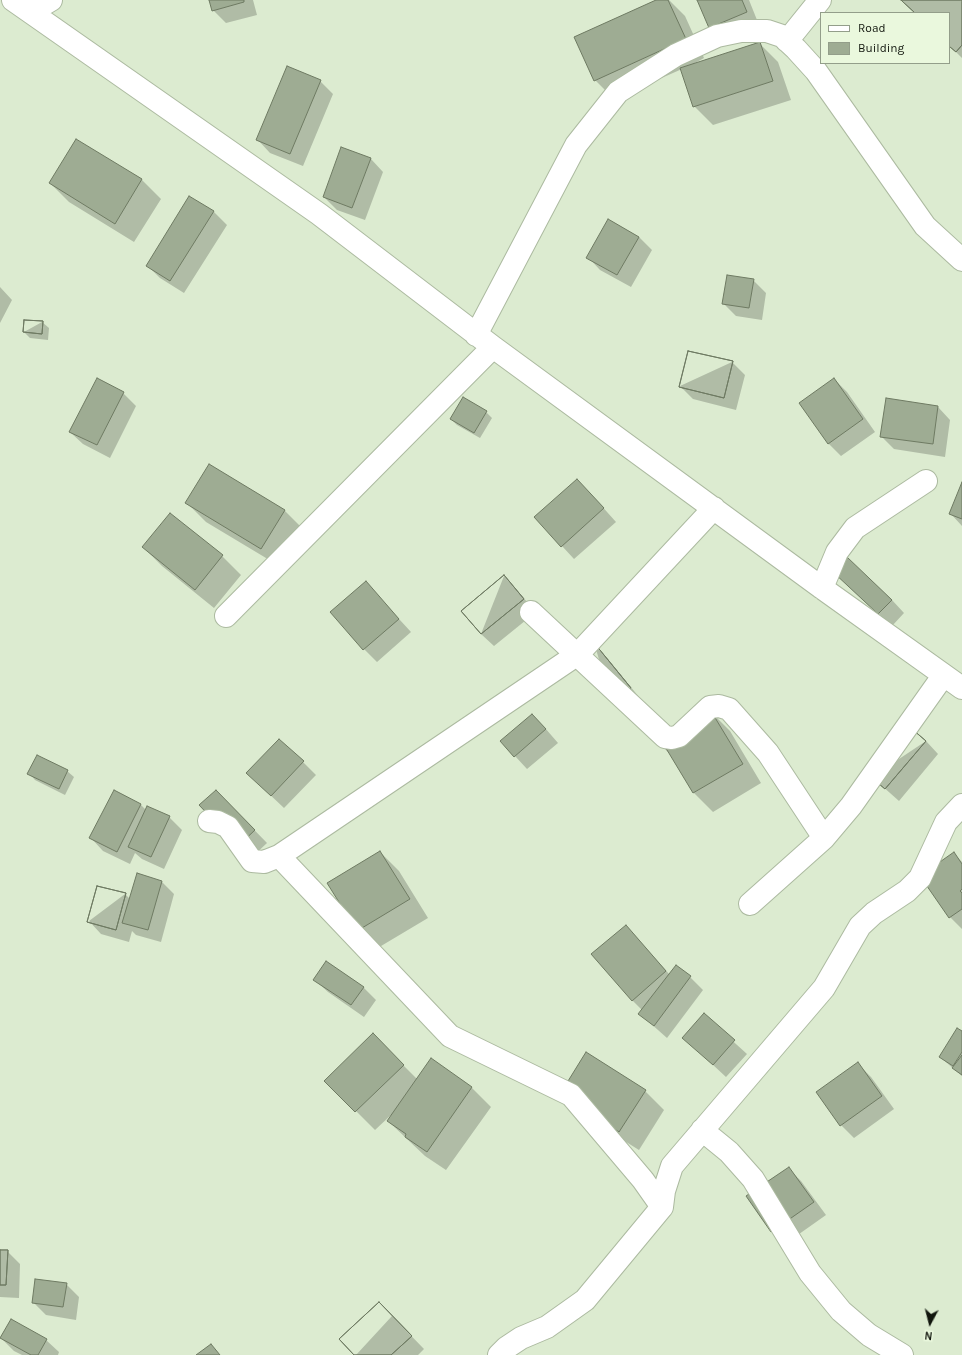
<!DOCTYPE html>
<html>
<head>
<meta charset="utf-8">
<style>
	body { margin:0 }
	#map { position:relative; width:962px; height:1355px; overflow:hidden; background:#dcebd0; font-family:Karla,sans-serif }
	canvas { display:block }
	.legend { position:absolute; left:820px; top:12px; width:130px; height:52px; box-sizing:border-box; background:#eaf8dd; border:1px solid #939e8a; margin:0; padding:5px 7px; list-style:none; font-size:12px; color:#11160d }
	.legend li { display:flex; align-items:center; gap:8px; height:20px }
	.legend b { width:20px; border:1px solid #939e8a }
	.north { position:absolute; left:910px; top:1303px; width:40px; height:40px; -webkit-text-stroke:3px #eaf8dd; paint-order:stroke; rotate:187deg; font-size:11px; font-weight:700; line-height:16px; text-align:center; color:#11160d }
	.north::after { content:''; display:block; margin:auto; width:14px; height:18px; background:#11160d; clip-path:polygon(50% 0,100% 100%,50% 72%,0 100%) }
</style>
</head>
<body>
<div id="map">
<canvas width="962" height="1355"></canvas>
<ul class="legend">
<li><b style="height:5px;background:#fff"></b>Road</li>
<li><b style="height:11px;background:#9eac93"></b>Building</li>
</ul>
<div class="north">N</div>
</div>
<script>
const c = document.querySelector('canvas').getContext('2d');
c.lineJoin = 'round';
function fillPath(path, color) {
  c.fillStyle = color;
  c.fill(path, 'evenodd');
}
function shape(rows) {
  const path = new Path2D();
  for (const r of rows) {
    path.moveTo(r[0], r[1]);
    for (let i = 2; i < r.length; i += 2) path.lineTo(r[i], r[i + 1]);
  }
  return path;
}
function trace(path, color, width, dash) {
  c.strokeStyle = color;
  c.lineWidth = width;
  c.lineCap = dash ? 'butt' : 'round';
  c.setLineDash(dash || []);
  c.stroke(path);
}
fillPath(shape([
	[211,0,253,0,257,15,226,23,213,10],
	[658,0,669,0,685,16,704,58,695,63,695,64,759,43,778,62,791,100,713,125,694,106,682,69,614,99,595,80],
	[698,0,749,0,759,25,710,27],
	[902,0,960,0,962,2,962,58,949,45,949,13,915,13],
	[320,81,333,94,303,166,270,153,258,140],
	[76,141,142,180,161,199,134,242,69,202,50,183],
	[371,159,383,172,365,220,337,210,324,197],
	[189,197,214,212,227,225,184,293,160,278,147,265],
	[609,220,639,237,652,250,631,287,600,270,588,257],
	[753,280,766,293,762,320,736,316,723,303],
	[0,287,12,300,0,323],
	[42,322,49,328,48,340,30,338,24,332],
	[732,362,745,375,736,410,693,399,680,386],
	[834,379,847,392,875,432,841,456,828,443],
	[123,393,136,406,110,458,83,444,70,432],
	[938,407,950,420,945,457,894,449,881,436],
	[486,412,492,418,480,438,457,425,451,419],
	[210,465,285,511,304,530,281,567,206,522,187,503],
	[962,484,962,526,951,514],
	[590,493,616,522,574,559,562,546],
	[170,514,222,556,241,575,214,608,162,566,143,547],
	[504,576,536,612,494,646,481,634],
	[366,583,411,632,377,662,364,649],
	[847,585,892,600,904,613,892,626],
	[595,646,608,659,643,702,675,733,711,712,730,731,761,783,713,812,694,793,669,751,668,752,627,714,625,715,612,703],
	[545,728,558,743,527,769,515,756],
	[926,741,938,754,899,801,872,777],
	[37,757,67,771,74,777,65,795,35,780,29,773],
	[303,762,316,775,284,808,247,773],
	[229,804,267,843,251,858],
	[141,805,146,810,169,817,182,830,164,869,142,859,135,853,130,864,103,851,91,838],
	[380,852,399,871,428,918,376,949,357,930],
	[954,854,962,862,962,929,950,917,921,877],
	[161,881,174,894,161,942,136,935,132,931,129,942,101,934,89,921,125,894,130,899],
	[626,926,670,975,690,977,703,990,667,1038,640,1014,643,1011,632,1000],
	[315,980,363,987,376,1000,364,1017,328,992],
	[704,1015,747,1054,726,1077,684,1038],
	[962,1032,962,1076,940,1057],
	[373,1035,417,1079,431,1060,472,1088,491,1107,446,1170,425,1156,388,1121,391,1115,375,1130,326,1081],
	[858,1064,871,1077,894,1109,854,1138,841,1125,817,1092],
	[645,1091,664,1110,639,1150,580,1113],
	[788,1168,801,1181,826,1215,785,1244],
	[0,1251,7,1251,20,1264,19,1298,0,1297],
	[66,1284,79,1297,76,1320,46,1315,33,1302],
	[392,1316,424,1349,418,1355,356,1355],
	[1,1338,46,1340,59,1352,58,1355,22,1355,14,1351]
]), '#0003');
const building = shape([
	[209,0,244,0,244,2,212,11,209,0],
	[656,0,668,0,686,39,594,81,574,37,656,0],
	[697,0,742,0,747,12,709,28,697,0],
	[901,0,962,0,962,45,956,52,949,46,949,13,915,13,901,0],
	[901,0,962,0,962,45,956,52,949,46,949,13,915,13,901,0],
	[760,42,773,81,693,107,680,68,760,42],
	[287,66,321,80,290,154,256,140,287,66],
	[76,139,142,179,115,224,49,183,76,139],
	[341,147,371,158,352,208,323,197,341,147],
	[189,196,214,211,170,281,146,266,189,196],
	[608,219,639,237,617,275,586,258,608,219],
	[727,275,754,279,749,308,722,304,727,275],
	[24,320,43,321,42,334,23,332,24,320],
	[24,320,43,321,42,334,23,332,24,320],
	[688,351,733,361,724,398,679,387,688,351],
	[688,351,733,361,724,398,679,387,688,351],
	[97,378,124,392,97,445,69,432,97,378],
	[834,378,863,419,828,444,799,403,834,378],
	[463,397,487,411,474,433,450,419,463,397],
	[886,398,938,406,933,444,880,437,886,398],
	[209,464,285,510,261,549,185,503,209,464],
	[577,479,604,508,561,547,534,517,577,479],
	[962,482,962,519,949,514,962,482],
	[170,513,223,555,195,590,142,547,170,513],
	[847,557,892,600,878,614,833,572,847,557],
	[504,575,524,599,481,634,461,611,504,575],
	[504,575,524,599,481,634,461,611,504,575],
	[366,581,399,619,363,650,330,612,366,581],
	[595,644,631,688,612,703,576,660,595,644],
	[595,644,631,688,612,703,576,660,595,644],
	[711,711,743,764,693,793,661,740,711,711],
	[532,714,546,729,514,757,500,741,532,714],
	[912,729,926,741,885,789,871,777,912,729],
	[912,729,926,741,885,789,871,777,912,729],
	[279,739,304,761,271,796,246,773,279,739],
	[37,755,68,770,59,789,27,774,37,755],
	[114,790,141,804,117,852,89,838,114,790],
	[216,790,255,830,238,846,199,805,216,790],
	[147,806,170,816,151,857,128,847,147,806],
	[380,851,410,899,357,931,327,883,380,851],
	[954,852,962,864,962,889,960,891,962,893,962,909,949,918,920,876,954,852],
	[137,873,162,881,148,930,122,923,137,873],
	[97,886,126,893,116,930,87,922,97,886],
	[97,886,126,893,116,930,87,922,97,886],
	[626,925,666,971,632,1001,591,954,626,925],
	[326,961,364,987,351,1005,313,980,326,961],
	[676,965,691,976,654,1026,638,1014,676,965],
	[704,1013,735,1040,713,1065,682,1038,704,1013],
	[957,1028,962,1031,962,1052,953,1066,939,1057,957,1028],
	[373,1033,404,1065,355,1112,324,1081,373,1033],
	[586,1052,646,1090,619,1132,560,1094,586,1052],
	[962,1055,962,1075,952,1068,962,1055],
	[431,1058,472,1087,427,1152,405,1137,406,1134,387,1121,431,1058],
	[858,1062,882,1096,840,1126,816,1092,858,1062],
	[789,1167,814,1202,771,1232,746,1196,789,1167],
	[0,1250,8,1250,6,1285,0,1285,0,1250],
	[0,1250,8,1250,6,1285,0,1285,0,1250],
	[35,1279,67,1283,63,1307,32,1303,35,1279],
	[379,1302,412,1336,391,1355,354,1355,339,1339,379,1302],
	[379,1302,412,1336,391,1355,354,1355,339,1339,379,1302],
	[11,1319,47,1339,38,1355,31,1355,0,1338,11,1319],
	[211,1344,220,1355,196,1355,211,1344]
]);
fillPath(building, '#9eac93');
trace(building, '#6e7a62', 1);
const minor = shape([
	[13,0,319,214,493,347,822,588,962,688],
	[31,12,51,0],
	[787,41,820,0],
	[476,335,576,145,618,92,676,55,717,36,741,31,767,31,782,36,796,49,816,71,925,226,962,260],
	[822,588,837,552,855,528,926,481],
	[531,612,665,737,672,738,679,736,710,707,719,706,729,709,768,753,824,838],
	[226,616,493,347],
	[209,821,218,822,228,827,252,861,264,862,279,856,578,654,714,508],
	[279,856,450,1036,571,1095,643,1180,662,1207],
	[750,904,824,838,851,806,943,676],
	[702,1130,729,1152,753,1179,810,1273,841,1311,869,1335,902,1355],
	[499,1355,506,1348,521,1338,547,1327,585,1300,662,1207,664,1191,672,1166,824,988,860,926,874,913,907,891,920,878,946,822,962,805]
]);
trace(minor, '#acbaa0', 24);
trace(minor, '#fff', 22);
</script>
</body>
</html>
